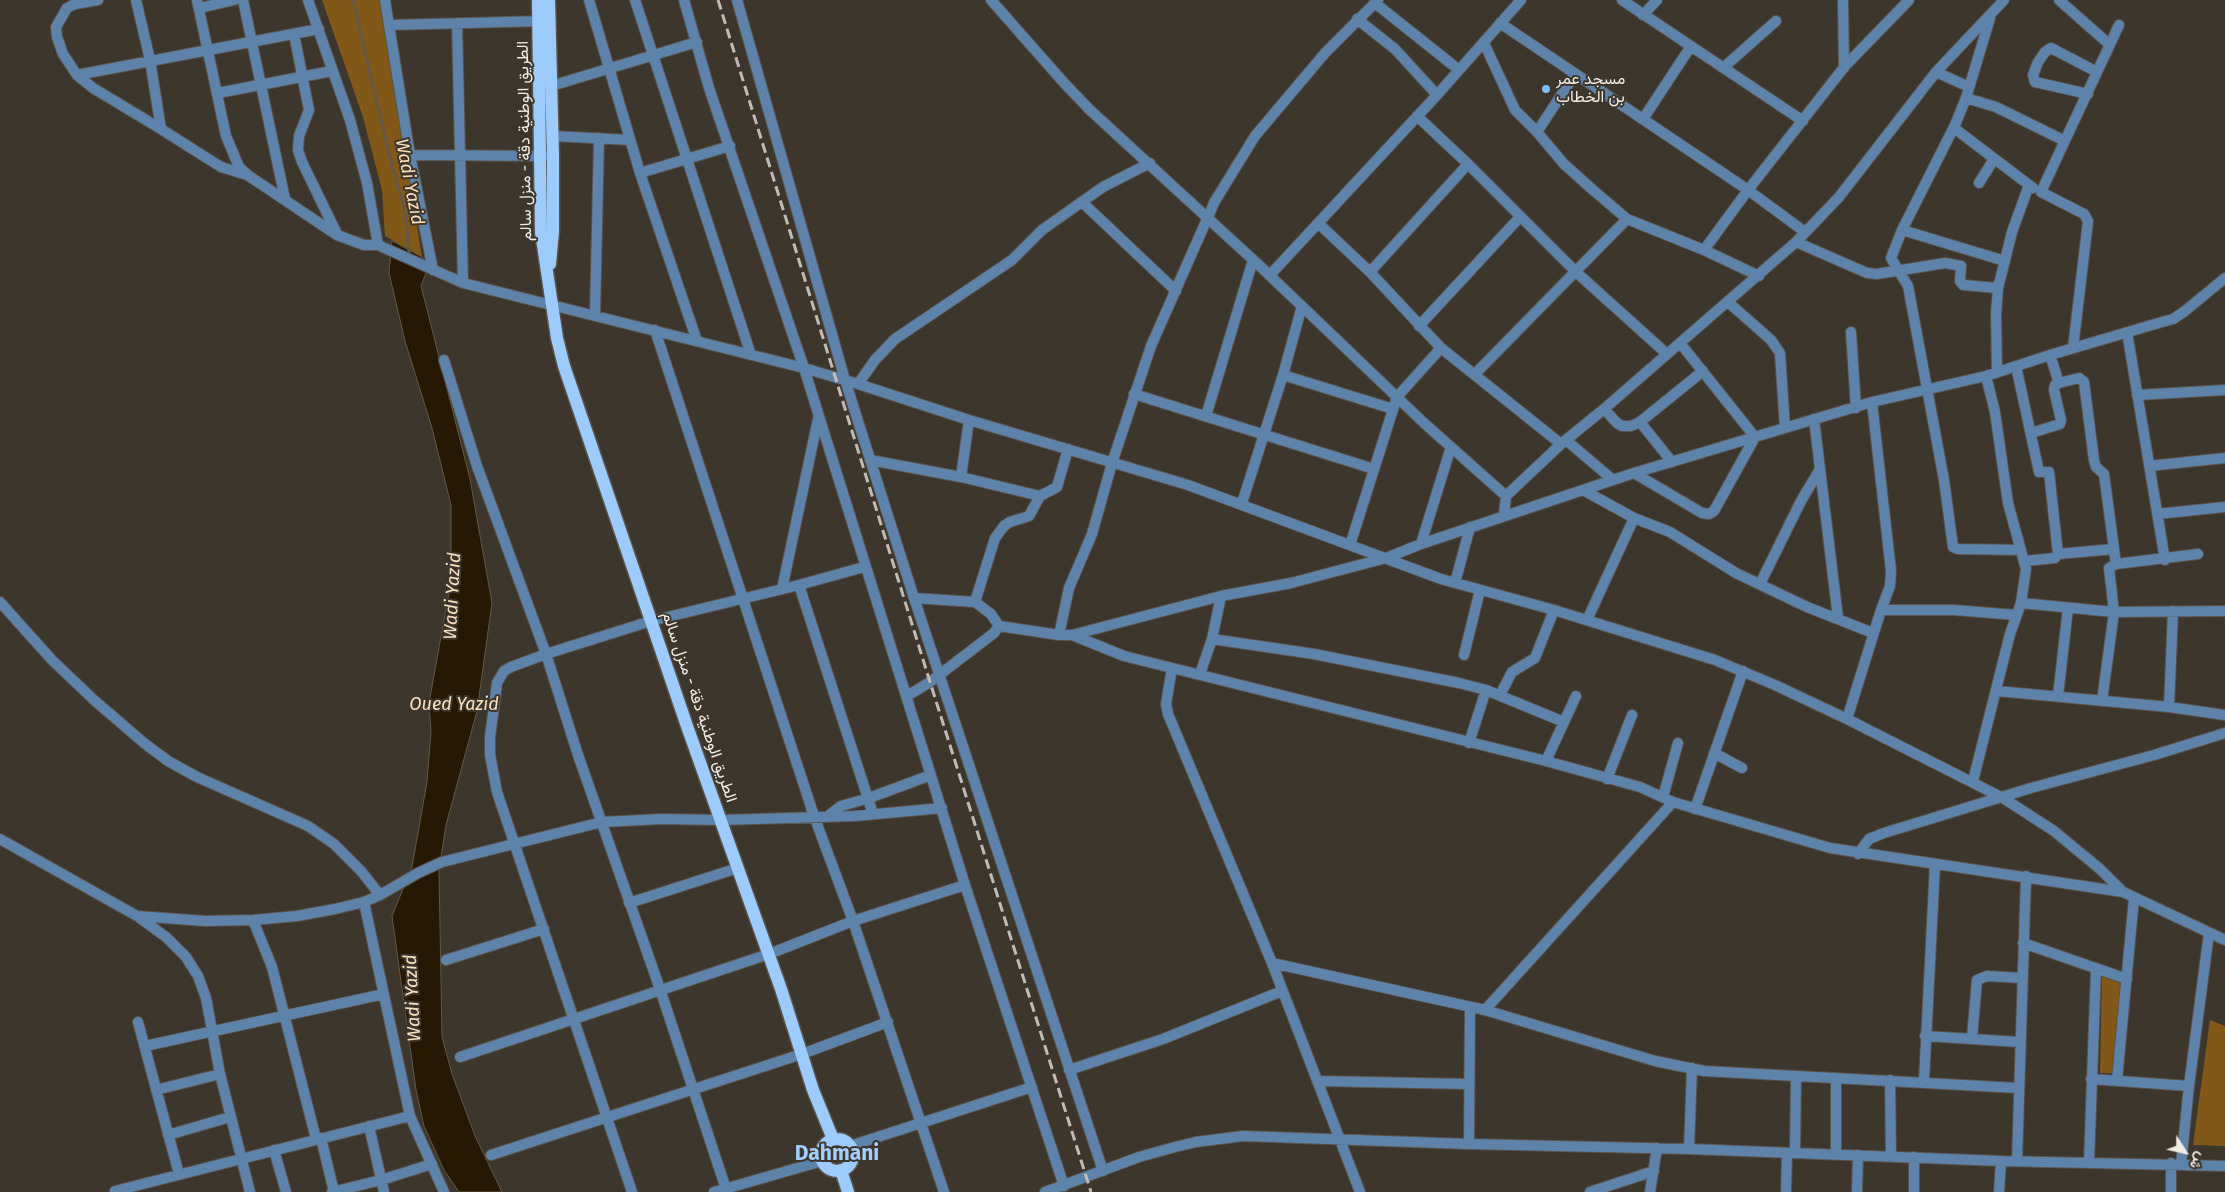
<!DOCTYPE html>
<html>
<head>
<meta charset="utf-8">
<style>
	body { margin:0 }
	#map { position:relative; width:2225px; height:1192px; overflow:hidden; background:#3d362d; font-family:"Fira Sans",Vazirmatn,sans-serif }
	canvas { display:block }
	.north { position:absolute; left:2160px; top:1127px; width:50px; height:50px; -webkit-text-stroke:4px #3d362d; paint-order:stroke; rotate:125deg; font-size:14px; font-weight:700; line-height:20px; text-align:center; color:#f0ece6 }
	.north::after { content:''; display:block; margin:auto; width:18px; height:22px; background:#f0ece6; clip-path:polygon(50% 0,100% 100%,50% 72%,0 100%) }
</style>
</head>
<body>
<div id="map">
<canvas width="2225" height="1192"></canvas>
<div class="north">ش</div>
</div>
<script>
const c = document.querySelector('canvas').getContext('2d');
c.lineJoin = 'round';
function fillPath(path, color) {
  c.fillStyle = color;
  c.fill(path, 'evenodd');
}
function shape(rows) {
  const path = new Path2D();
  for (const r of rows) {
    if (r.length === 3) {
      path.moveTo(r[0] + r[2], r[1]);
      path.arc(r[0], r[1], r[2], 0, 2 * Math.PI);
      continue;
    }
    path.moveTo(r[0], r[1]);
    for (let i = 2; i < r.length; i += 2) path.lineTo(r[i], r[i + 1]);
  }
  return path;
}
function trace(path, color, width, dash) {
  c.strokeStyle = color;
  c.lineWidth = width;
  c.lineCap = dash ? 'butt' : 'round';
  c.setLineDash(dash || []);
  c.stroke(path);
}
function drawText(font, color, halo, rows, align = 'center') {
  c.font = font + ' "Fira Sans",Vazirmatn,sans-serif';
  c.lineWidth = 4;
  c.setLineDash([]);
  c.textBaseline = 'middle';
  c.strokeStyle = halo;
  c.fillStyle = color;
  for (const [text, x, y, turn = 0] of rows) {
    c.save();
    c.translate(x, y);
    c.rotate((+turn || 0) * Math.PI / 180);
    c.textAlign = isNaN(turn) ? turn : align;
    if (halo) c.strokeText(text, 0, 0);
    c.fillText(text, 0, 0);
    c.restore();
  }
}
fillPath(shape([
	[322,0,381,0,422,257,385,236,382,190,363,117],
	[2102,973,2125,981,2115,1073,2100,1073],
	[2210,1020,2225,1026,2225,1146,2193,1145]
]), '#815818');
const water = shape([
	[392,241,422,257,429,265,421,286,470,479,492,603,477,711,446,825,439,870,442,1037,452,1074,475,1136,502,1192,459,1192,444,1170,424,1126,416,1090,392,916,412,867,427,782,431,731,429,703,451,581,451,505,432,428,405,341,389,273,392,241]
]);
fillPath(water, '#271803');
trace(water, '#635847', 1);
trace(shape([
	[353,0,392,166,405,210,409,253]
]), '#635847', 3);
const street = shape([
	[98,0,75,4,67,8,56,27,57,37,63,54,77,75,93,88,161,129,221,167,247,175],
	[136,0,150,60,161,129],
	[197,0,226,136,239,167,249,176,337,235,364,245,378,245],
	[243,0,285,199],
	[308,0,350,120,367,183,378,245,463,283,804,368,858,384,969,420,1188,485,1441,579,1554,610,1715,660,1775,685,1847,719,2003,798,2054,831,2100,869,2123,892,2225,940],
	[385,0,410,155,433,270],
	[589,0,640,173,697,341],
	[635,0,751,355],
	[684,0,709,88,804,368,965,885,1064,1186],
	[737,0,845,380,914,598,1103,1171],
	[991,0,1065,84,1090,110,1262,268,1424,423,1506,496,1504,515],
	[1622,0,1803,121],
	[1843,0,1844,68],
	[2059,0,2110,45],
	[1375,3,1459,70],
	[200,8,234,0],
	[1643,15,1657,0],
	[1990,18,1966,98,1955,125,1902,230,1891,258,1908,286,1944,480,1953,547,1958,549,2021,550],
	[1357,19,1395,49,1437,95],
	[457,23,463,283],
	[1500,23,1748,190,1805,232],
	[390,25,544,21],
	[294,34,309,110,299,136,298,150,302,162,337,234],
	[1484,43,1515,110,1537,132,1564,164,1593,190,1627,219,1704,250,1759,276],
	[1723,68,1776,21],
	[1936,72,1969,87],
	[77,75,319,29],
	[551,86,697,42],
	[218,93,332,71],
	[2088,94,2035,82,2033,75,2038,62,2045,52,2051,48,2097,72],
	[1966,98,1996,107,2065,141],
	[1417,116,1468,164,1576,272,1667,354],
	[1643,119,1691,46],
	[1954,128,2033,188],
	[1537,132,1575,74],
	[553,136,630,140],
	[410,155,547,156],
	[640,173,730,146],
	[1979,183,1994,159],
	[1082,202,1176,291],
	[1318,223,1370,272,1441,348,1561,444],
	[1902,230,2005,261],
	[1796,242,1867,273,1877,274,1945,263,1961,266,1960,281,1963,285,1998,288],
	[1704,250,1748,190,1845,66,1909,0],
	[1370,272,1468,164],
	[1270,275,1437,95,1521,0],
	[1728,302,1771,340,1780,353,1785,428],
	[595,315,599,138],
	[1419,326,1520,217],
	[655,330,814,816,853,921,944,1192],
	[1851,332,1856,408],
	[2127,332,2165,560],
	[2073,348,2088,221,2084,214,2041,192,2119,25],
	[2050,355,2059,383,2079,378,2084,382,2094,460,2096,467,2104,474,2116,564],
	[444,360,477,466,546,654,578,755,660,989,727,1192],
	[2016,366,2039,472,2049,472,2058,554,2055,558,2025,561],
	[1997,372,1996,314,1998,288,2012,232,2029,185],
	[1475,374,1627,219],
	[1283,375,1393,409],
	[858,384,875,360,895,339,1012,260,1042,230,1103,187,1150,163],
	[1134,394,1374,469],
	[2137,395,2225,390],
	[1872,402,1891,571,1890,586,1881,610],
	[1604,409,1617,423,1622,426,1631,426,1640,422,1672,462],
	[1206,416,1253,260],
	[1814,419,1838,618],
	[1640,422,1703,371],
	[2031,433,2060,424,2061,420,2054,390,2055,385,2059,383],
	[1566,440,1613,480],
	[870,460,961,477,1040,496],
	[2149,466,2225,458],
	[1634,473,1702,513,1709,514,1714,511,1755,437,1680,343],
	[961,477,969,420],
	[1583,490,1634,518,1670,532,1736,573,1807,607,1873,633],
	[1506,496,1561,444,1604,409,1796,242,1839,197,1936,72,2004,0],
	[1242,503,1283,375,1302,306],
	[2157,514,2225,507],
	[1421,544,1451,447],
	[1350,545,1397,397,1441,348],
	[2058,554,2114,549],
	[1455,583,1470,527],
	[1760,584,1801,501,1820,469],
	[799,585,873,814],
	[782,589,818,419],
	[914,598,975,602,991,614,999,626],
	[0,602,52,660,94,700,144,743,168,761,197,777,308,826,334,844,361,871,380,895],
	[975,602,995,538,1004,526,1010,522,1029,516,1040,496,1057,487,1068,449],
	[2021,603,2114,612,2225,611],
	[1587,620,1634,518],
	[1059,635,1069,588,1092,534,1112,463,1151,346,1215,201,1255,136,1325,53,1378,0],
	[1072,635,1221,596,1291,583,1386,558,1421,544,1634,473,1872,402,1986,376,2050,355,2162,322,2173,319,2185,311,2225,278],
	[1212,639,1314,654,1459,683,1486,690,1564,722],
	[1464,655,1480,590],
	[1172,668,1166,704,1168,714,1272,963,1360,1192],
	[1200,674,1212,639,1221,596],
	[1997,691,2169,707,2225,715],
	[1500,695,1512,672,1535,658,1554,610],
	[907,696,930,682,994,633,999,626,1059,635,1072,635,1124,656,1546,761,1640,787,1673,802,1830,848,2123,892],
	[2058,696,2068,608],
	[2102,701,2114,612,2109,568,2116,564,2198,554],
	[2169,707,2173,611],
	[1847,719,1881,610,1954,610,2016,615],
	[1469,743,1486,690],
	[1714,753,1742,768],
	[1546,761,1576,696],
	[1607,779,1632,715],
	[1973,781,2010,634,2021,603,2026,569,2008,503,1995,412,1986,376],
	[1663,797,1678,743],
	[1695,809,1743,671],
	[829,815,841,806,869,798,931,775],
	[0,839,137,916,166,937,186,957,198,976,206,998,220,1074,250,1192],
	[1858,854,1869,839,1884,833,2031,788,2154,755,2225,733],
	[364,902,410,1116],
	[629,903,738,868],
	[137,916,205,921,253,920,297,916,335,909,364,902,380,895,418,873,442,862,602,822,662,819,722,820,855,816,942,808],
	[253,920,272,967,316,1139],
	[2023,943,2127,979],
	[446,960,544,929],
	[1272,963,1485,1010,1655,1061,1704,1071,2018,1088],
	[1485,1010,1673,802],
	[138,1022,179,1174],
	[1925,1036,2019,1042],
	[1972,1038,1977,980,1987,976,2022,978],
	[145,1046,384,994],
	[460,1057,769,954,853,921,965,885],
	[1069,1070,1163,1039,1282,991],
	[1836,1078,1836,1155],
	[2091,1079,2189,1086],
	[1890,1080,1891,1156],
	[2117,1080,2134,898],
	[1317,1081,1468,1084],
	[1924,1081,1935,864],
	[156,1090,220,1074],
	[369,1126,384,1192],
	[168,1135,230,1117],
	[321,1138,334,1192],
	[1469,1144,1470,1007],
	[850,1146,1032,1087],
	[1689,1149,1692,1068],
	[274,1150,286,1192],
	[1795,1153,1796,1077],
	[491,1155,802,1054,888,1022],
	[2017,1161,2026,876],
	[2089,1163,2096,968],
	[2181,1164,2189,1086,2209,933],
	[115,1191,410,1116,444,1192],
	[332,1192,381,1180,432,1164],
	[632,1192,497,792,490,755,490,737,497,683,504,671,511,667,546,654,651,621,799,585,864,567],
	[714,1192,822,1161],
	[1045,1192,1139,1157,1175,1147,1196,1142,1243,1136,1469,1144,1689,1149,2001,1161,2225,1166],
	[1590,1192,1654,1171],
	[1650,1192,1657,1148],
	[1786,1192,1787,1153],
	[1857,1192,1858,1155],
	[1914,1192,1914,1157],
	[1999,1192,2001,1161],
	[2171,1192,2171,1163]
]);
const primary = shape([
	[538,0,541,232,557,338,564,366,688,729,781,989,813,1090,833,1139],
	[549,0,553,156,553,231,550,264],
	[837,1155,16],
	[841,1170,848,1192]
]);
trace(street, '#5a534b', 12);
trace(primary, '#5a534b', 15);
trace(street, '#5d83aa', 10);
trace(primary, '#9dccfc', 12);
trace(shape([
	[718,0,930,682,1091,1192]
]), '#c1bcb6', 3, [10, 5]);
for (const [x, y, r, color] of [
	[1546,89,5,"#7fbdfa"]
]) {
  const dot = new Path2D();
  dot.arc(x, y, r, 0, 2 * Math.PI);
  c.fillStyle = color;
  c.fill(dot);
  trace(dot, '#3d362d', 2);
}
drawText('16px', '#f0ece6', '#3d362d', [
	["مسجد عمر",1556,80],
	["بن الخطاب",1556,98]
], 'left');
drawText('16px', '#f0ece6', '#3d362d', [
	["الطريق الوطنية دقة - منزل سالم",525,141,-91],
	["الطريق الوطنية دقة - منزل سالم",699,707,71]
]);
drawText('italic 18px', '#fbe0be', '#3d362d', [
	["Wadi Yazid",409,182,79],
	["Wadi Yazid",453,596,-87],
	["Oued Yazid",454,705],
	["Wadi Yazid",413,998,-93]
]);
drawText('bold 21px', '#a1cefc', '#3d362d', [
	["Dahmani",837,1154]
]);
</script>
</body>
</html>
